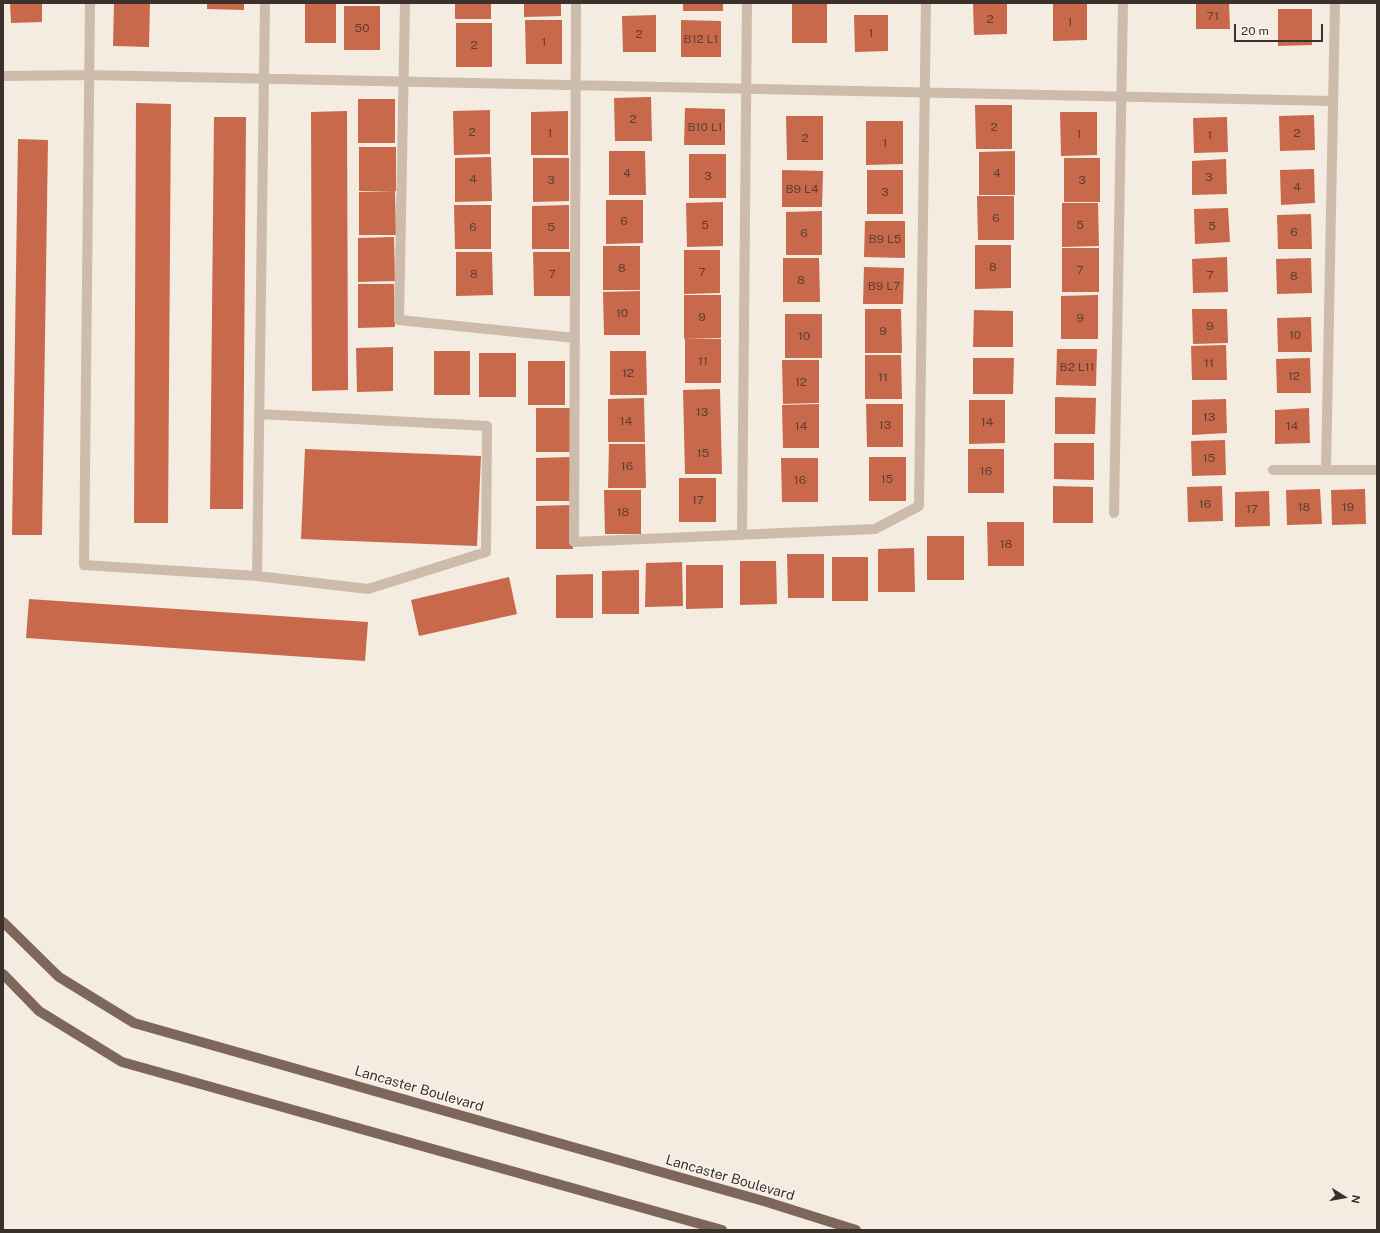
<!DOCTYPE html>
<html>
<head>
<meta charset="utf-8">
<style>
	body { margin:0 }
	#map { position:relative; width:1380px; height:1233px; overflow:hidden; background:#f4ebe1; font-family:"Public Sans",sans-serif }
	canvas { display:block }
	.frame { position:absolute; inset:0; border:4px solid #3b302b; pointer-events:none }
	.north { position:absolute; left:1324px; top:1177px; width:40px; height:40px; -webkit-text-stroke:3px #fbf5ee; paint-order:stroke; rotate:101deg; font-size:11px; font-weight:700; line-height:16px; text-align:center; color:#3b302b }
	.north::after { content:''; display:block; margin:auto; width:14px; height:18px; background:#3b302b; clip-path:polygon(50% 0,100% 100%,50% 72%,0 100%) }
	.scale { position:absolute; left:1234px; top:24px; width:89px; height:18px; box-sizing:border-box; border:2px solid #3b302b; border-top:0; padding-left:5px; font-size:12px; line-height:14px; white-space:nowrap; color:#3b302b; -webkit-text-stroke:3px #fbf5ee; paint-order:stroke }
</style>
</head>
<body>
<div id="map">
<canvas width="1380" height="1233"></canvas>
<div class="frame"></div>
<div class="north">N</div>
<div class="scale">20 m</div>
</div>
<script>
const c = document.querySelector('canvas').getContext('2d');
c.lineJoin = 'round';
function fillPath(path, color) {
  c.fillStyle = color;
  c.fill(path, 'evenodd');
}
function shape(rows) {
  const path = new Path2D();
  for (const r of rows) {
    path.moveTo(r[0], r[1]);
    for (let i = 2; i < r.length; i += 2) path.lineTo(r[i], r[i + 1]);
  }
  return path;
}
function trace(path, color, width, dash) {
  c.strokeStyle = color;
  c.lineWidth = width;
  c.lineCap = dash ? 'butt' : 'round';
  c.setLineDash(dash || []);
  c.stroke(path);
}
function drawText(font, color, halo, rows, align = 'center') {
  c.font = font + ' "Public Sans",sans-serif';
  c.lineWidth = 3;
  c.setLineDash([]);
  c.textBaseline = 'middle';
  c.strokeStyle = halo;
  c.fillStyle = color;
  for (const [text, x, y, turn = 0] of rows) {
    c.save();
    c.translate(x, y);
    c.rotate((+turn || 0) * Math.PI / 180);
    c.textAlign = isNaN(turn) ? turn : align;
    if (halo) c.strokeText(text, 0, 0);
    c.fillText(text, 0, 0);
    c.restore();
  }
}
fillPath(shape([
	[10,3,42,3,42,22,11,23],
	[114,3,150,3,149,47,113,46],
	[207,3,244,3,244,10,207,9],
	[305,3,336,3,336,43,305,43],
	[455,3,491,3,491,19,455,19],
	[524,3,561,3,561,16,524,17],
	[683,3,723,3,723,11,683,11],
	[792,3,827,3,827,43,792,43],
	[973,3,1007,3,1007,34,974,35],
	[1196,3,1229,3,1230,29,1196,29],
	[1053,4,1087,4,1087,40,1053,41],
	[344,6,380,6,380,50,344,50],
	[1278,9,1312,9,1312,45,1278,46],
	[656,15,656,52,623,52,622,16],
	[854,15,888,15,888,51,855,52],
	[525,20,562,20,562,64,526,64],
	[681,20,721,21,721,57,681,57],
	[456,23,492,23,492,67,456,67],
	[651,97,652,141,615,141,614,98],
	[358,99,395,99,395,143,358,143],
	[136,103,171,104,168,523,134,523],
	[975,105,1012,105,1012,149,976,149],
	[685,108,725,109,725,145,684,145],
	[490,110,490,154,454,155,453,111],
	[347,111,348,390,312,391,311,112],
	[568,111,568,155,531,155,531,112],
	[1060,112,1097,112,1097,155,1061,156],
	[1314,115,1315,150,1280,151,1279,116],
	[786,116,823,116,823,160,787,160],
	[214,117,246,117,243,509,210,509],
	[1227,117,1228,152,1194,153,1193,118],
	[866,121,903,121,903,164,866,165],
	[18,139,48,140,42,535,12,535],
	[359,147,396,147,396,191,359,191],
	[609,151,645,151,646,195,609,195],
	[1015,151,1015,195,979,195,979,152],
	[689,154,726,154,726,198,689,198],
	[491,157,492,201,455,202,455,158],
	[533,158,569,158,569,201,533,202],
	[1064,158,1100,158,1100,202,1064,202],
	[1226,159,1227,194,1192,195,1192,161],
	[1314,169,1315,203,1281,205,1280,170],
	[782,170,823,171,822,207,782,207],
	[867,170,903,170,903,214,867,214],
	[395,191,396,235,359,235,359,192],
	[977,196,1014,196,1014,240,978,240],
	[606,200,643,200,643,243,606,244],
	[723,202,723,246,687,247,686,203],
	[1062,203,1098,203,1099,246,1062,247],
	[454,205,491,205,491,249,455,249],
	[569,205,569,249,532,249,532,206],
	[1228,208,1230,242,1195,244,1194,209],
	[822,211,822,255,786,255,786,212],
	[1311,214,1312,249,1278,249,1277,215],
	[865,221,905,221,905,258,864,257],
	[394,237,395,281,358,282,358,238],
	[975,245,1011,245,1011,288,975,289],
	[603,246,640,246,640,290,603,290],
	[1062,248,1099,248,1099,292,1062,292],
	[684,250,720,250,720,293,684,294],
	[456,252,492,252,493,295,456,296],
	[533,252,570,252,570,296,534,296],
	[1227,257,1228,292,1193,293,1192,259],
	[783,258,819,258,820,302,783,302],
	[1311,258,1312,293,1277,294,1276,259],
	[864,267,904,268,903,304,863,304],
	[358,284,394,284,395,327,358,328],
	[640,291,640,335,604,335,603,292],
	[684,295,721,295,721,338,684,339],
	[1098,295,1098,339,1061,339,1061,296],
	[865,309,901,309,902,353,865,353],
	[1192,309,1227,309,1228,343,1193,344],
	[974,310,1013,311,1013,347,973,347],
	[785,314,822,314,822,358,785,358],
	[1311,317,1312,352,1278,352,1277,318],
	[685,339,721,339,721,383,685,383],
	[1226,345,1227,380,1192,380,1191,346],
	[393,347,393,391,357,392,356,348],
	[1057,349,1097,349,1096,386,1056,385],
	[434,351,470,351,470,395,434,395],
	[610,351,646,351,647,395,610,395],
	[479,353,516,353,516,397,479,397],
	[865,355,901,355,902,399,865,399],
	[973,358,1014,358,1013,394,973,394],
	[1310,358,1311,393,1277,393,1276,359],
	[782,360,819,360,819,403,783,404],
	[528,361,565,361,565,405,528,405],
	[720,389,722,474,685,474,683,390],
	[1055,397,1096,398,1095,434,1055,434],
	[644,398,645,442,608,442,608,399],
	[1226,399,1227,433,1192,435,1192,400],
	[969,400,1005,400,1005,443,969,444],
	[819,404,819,448,783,448,782,405],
	[866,404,903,404,903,447,867,447],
	[536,408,573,408,573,452,536,452],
	[1309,408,1310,443,1275,444,1275,410],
	[1225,440,1226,475,1192,476,1191,441],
	[1054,443,1094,443,1094,480,1054,479],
	[609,444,645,444,646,488,608,488],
	[305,449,481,456,477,546,301,539],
	[968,449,1004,449,1004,493,968,493],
	[572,457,573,501,536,501,536,458],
	[869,457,906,457,906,501,869,501],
	[781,458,818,458,818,502,782,502],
	[679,478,716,478,716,522,679,522],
	[1053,486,1093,487,1093,523,1053,523],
	[1222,486,1223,521,1188,522,1187,487],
	[1320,489,1322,524,1287,525,1286,490],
	[1365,489,1366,524,1332,525,1331,490],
	[604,490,641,490,641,534,605,534],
	[1269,491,1270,526,1235,527,1235,492],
	[572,505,573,549,536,549,536,506],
	[987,522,1024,522,1024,566,988,566],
	[927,536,964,536,964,580,927,580],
	[914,548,915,592,878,592,878,549],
	[787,554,824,554,824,598,788,598],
	[832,557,868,557,868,601,832,601],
	[740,561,776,561,777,604,740,605],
	[682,562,683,606,645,607,646,563],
	[686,565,723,565,723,608,686,609],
	[639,570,639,614,602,614,602,571],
	[593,574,593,618,556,618,556,575],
	[509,577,517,614,419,636,411,600],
	[29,599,368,622,365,661,26,638]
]), '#c8694b');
trace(shape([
	[90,3,84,565,257,576,368,589,486,552,487,426,259,414],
	[405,3,399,320,575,338],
	[576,3,574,542,875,529,919,506,926,3],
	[3,76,89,75,1333,101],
	[1273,470,1377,470],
	[1326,470,1335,3],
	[1114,513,1123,3],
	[742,535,747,3],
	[257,576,265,3]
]), '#cdbbac', 10);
trace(shape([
	[3,922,59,977,134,1023,767,1202,856,1230],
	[3,974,39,1011,122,1062,722,1230]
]), '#7d675c', 10);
drawText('12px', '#5e3e33', null, [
	["71",1213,16],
	["2",990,19],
	["1",1070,22],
	["50",362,28],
	["1",871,33],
	["2",639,34],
	["B12 L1",701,39],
	["1",544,42],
	["2",474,45],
	["2",633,119],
	["B10 L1",705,127],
	["2",994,127],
	["2",472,132],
	["1",550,133],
	["2",1297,133],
	["1",1079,134],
	["1",1210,135],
	["2",805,138],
	["1",885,143],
	["4",627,173],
	["4",997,173],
	["3",708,176],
	["3",1209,177],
	["4",473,179],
	["3",551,180],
	["3",1082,180],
	["4",1297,187],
	["B9 L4",802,189],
	["3",885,192],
	["6",996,218],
	["6",624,221],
	["5",705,225],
	["5",1080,225],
	["5",1212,226],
	["6",473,227],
	["5",551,227],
	["6",1294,232],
	["6",804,233],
	["B9 L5",885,239],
	["8",993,267],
	["8",622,268],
	["7",1080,270],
	["7",702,272],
	["8",474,274],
	["7",552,274],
	["7",1210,275],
	["8",1294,276],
	["8",801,280],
	["B9 L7",884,286],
	["10",622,313],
	["9",702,317],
	["9",1080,318],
	["9",1210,326],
	["9",883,331],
	["10",1295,335],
	["10",804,336],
	["11",703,361],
	["11",1209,363],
	["B2 L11",1077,367],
	["12",628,373],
	["12",1294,376],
	["11",883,377],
	["12",801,382],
	["13",702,412],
	["13",1209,417],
	["14",626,421],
	["14",987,422],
	["13",885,425],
	["14",801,426],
	["14",1292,426],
	["15",703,453],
	["15",1209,458],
	["16",627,466],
	["16",986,471],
	["15",887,479],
	["16",800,480],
	["17",698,500],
	["16",1205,504],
	["18",1304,507],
	["19",1348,507],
	["17",1252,509],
	["18",623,512],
	["18",1006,544]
]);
drawText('14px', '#3b302b', '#fbf5ee', [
	["Lancaster Boulevard",419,1089,16],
	["Lancaster Boulevard",730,1178,16]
]);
</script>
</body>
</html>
